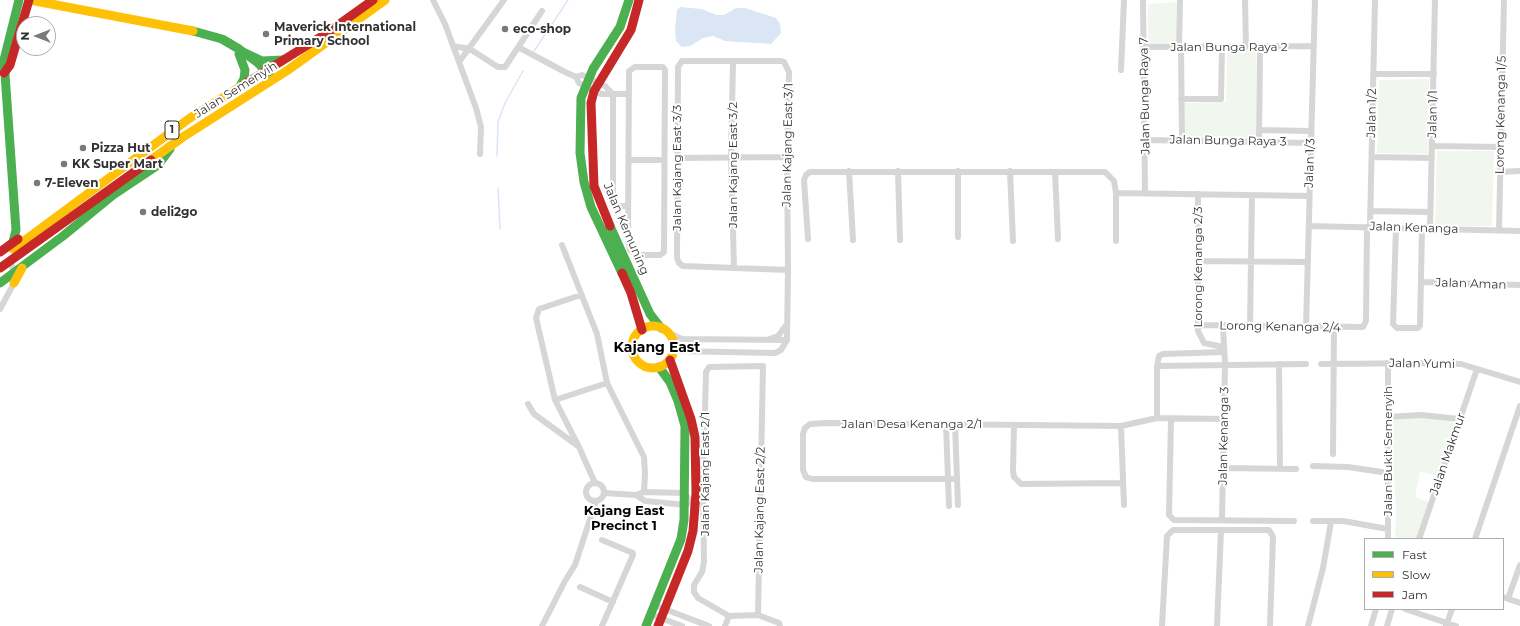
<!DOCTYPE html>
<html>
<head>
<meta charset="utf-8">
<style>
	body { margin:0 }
	#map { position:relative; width:1520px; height:626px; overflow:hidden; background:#fff; font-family:Montserrat,sans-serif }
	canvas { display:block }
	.legend { position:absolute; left:1364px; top:538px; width:140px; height:72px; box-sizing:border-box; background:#fff; border:1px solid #adadad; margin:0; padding:5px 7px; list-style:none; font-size:12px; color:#323232 }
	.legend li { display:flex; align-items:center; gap:8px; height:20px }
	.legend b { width:20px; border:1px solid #adadad }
	.north { position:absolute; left:16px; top:16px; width:40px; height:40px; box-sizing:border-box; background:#fff; border:1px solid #adadad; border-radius:50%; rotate:270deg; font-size:11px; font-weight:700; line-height:16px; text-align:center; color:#323232 }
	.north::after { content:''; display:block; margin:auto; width:14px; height:18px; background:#7a7a7a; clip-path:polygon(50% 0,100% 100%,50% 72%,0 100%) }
</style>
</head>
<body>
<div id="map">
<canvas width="1520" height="626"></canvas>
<ul class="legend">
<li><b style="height:5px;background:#4caf50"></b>Fast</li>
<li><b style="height:5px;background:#ffc107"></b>Slow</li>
<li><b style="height:5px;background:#c62828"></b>Jam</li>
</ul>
<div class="north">N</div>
</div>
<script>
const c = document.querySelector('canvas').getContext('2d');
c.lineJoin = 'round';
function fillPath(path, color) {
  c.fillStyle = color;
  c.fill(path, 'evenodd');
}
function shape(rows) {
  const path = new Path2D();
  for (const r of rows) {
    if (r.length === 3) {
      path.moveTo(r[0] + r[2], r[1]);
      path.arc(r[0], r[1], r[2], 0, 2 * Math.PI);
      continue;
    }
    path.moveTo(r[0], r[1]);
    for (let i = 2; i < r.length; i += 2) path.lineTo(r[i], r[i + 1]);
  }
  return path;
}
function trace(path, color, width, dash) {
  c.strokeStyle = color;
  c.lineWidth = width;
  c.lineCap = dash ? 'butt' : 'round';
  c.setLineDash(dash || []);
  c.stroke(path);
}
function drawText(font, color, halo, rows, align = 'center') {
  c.font = font + ' Montserrat,sans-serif';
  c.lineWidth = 4;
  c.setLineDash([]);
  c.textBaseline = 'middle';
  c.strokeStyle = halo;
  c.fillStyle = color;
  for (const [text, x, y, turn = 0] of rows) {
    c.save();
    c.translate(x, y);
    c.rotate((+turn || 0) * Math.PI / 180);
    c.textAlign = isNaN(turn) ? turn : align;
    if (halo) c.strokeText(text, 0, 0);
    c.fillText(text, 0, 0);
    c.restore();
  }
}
fillPath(shape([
	[1177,2,1176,44,1148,44,1148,4],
	[1256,50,1256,139,1185,137,1185,103,1226,102,1227,51],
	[1429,79,1428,154,1377,153,1379,80],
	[1437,151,1494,151,1492,226,1435,226],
	[1418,417,1456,422,1437,475,1420,472,1415,497,1429,502,1417,539,1395,539,1396,512,1391,420]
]), '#f1f7ee');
fillPath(shape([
	[680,7,702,9,716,15,724,15,736,8,745,8,776,18,780,24,781,33,771,44,725,41,713,36,703,38,690,46,682,47,676,41,675,29,677,10]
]), '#dbe6f4');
trace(shape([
	[534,51,568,0],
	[497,156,498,122,505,103,523,71],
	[498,188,500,229]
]), '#dbe6f4', 1.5);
trace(shape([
	[433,0,445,24,476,108,481,127,480,154],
	[1143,0,1145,193],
	[1245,0,1246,47],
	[453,46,470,49,498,67,505,67,542,11],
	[518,47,565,72,576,77,582,75,605,86,613,94,613,202,617,206,628,206],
	[1144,47,1314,46],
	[1179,47,1180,0],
	[1181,47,1182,140],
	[459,62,504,0],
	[733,62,731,157,734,268],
	[635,67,663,67,665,70,664,252,660,255,636,255,630,250,628,238,629,71,635,67],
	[1121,70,1124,0],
	[1373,74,1434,74],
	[576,77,579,83,601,94,629,94],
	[1181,99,1221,99,1222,47],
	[1259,130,1311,131],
	[1145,140,1311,143],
	[1259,142,1260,47],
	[1432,146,1500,147],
	[1372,157,1432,158],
	[677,158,787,157],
	[629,160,664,160],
	[849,171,853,240],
	[898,171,900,240],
	[958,171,958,237],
	[1010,171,1013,241],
	[1055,172,1058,239],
	[1500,172,1520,171],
	[1116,193,1309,196],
	[1198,194,1198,331,1204,343,1223,347],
	[1370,211,1430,212],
	[1309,226,1520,231],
	[1370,227,1375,0],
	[1396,228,1393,324,1397,328,1418,328,1420,326,1422,229],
	[1430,229,1435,0],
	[1499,230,1504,0],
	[808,239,804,180,806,175,810,172,1105,172,1114,181,1116,193,1116,241],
	[562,245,597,334,607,383,644,457,645,474,644,492],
	[1197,261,1308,262],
	[1422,282,1520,285],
	[581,295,539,309,536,318,555,400,579,447,595,483],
	[0,309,14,283,13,268,9,261],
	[1197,325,1363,327,1366,321,1367,227],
	[1250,326,1252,196],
	[1306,327,1315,0],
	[671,334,682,339,787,340],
	[770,339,778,336,787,324],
	[674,351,775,353,781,350,787,340,788,270,787,157,789,72,784,62,781,61,682,61,678,67,677,258,679,263,683,266,788,270],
	[1388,363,1388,539],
	[1279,364,1280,469],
	[1321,364,1443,363,1461,364,1520,382],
	[1157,366,1306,364],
	[555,400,607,383],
	[528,404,534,414,578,446],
	[1388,417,1421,415,1460,419],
	[1157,418,1157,366,1159,356,1163,354,1224,352],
	[1171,419,1169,515,1174,520,1294,521],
	[955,424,958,505],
	[946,425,949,506],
	[1014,425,1013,471,1014,477,1021,484,1123,483],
	[1121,426,1124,505],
	[1333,454,1334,327],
	[1313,466,1348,467,1388,473],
	[1223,468,1296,469],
	[957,479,812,479,806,477,803,470,803,434,805,428,810,424,827,423,1121,426,1157,418,1224,419],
	[595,492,9],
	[604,493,636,495,644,492,685,493,694,508],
	[636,495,645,501,686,505],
	[1222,520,1225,364,1223,326],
	[1313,521,1343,521,1388,529],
	[1419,539,1477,369],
	[1475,539,1520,406],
	[602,540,633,553,633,555,602,626],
	[580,587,613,602],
	[1503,597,1520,603],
	[1508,599,1520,565],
	[654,605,709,626],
	[1405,609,1456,626],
	[650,614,682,626],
	[758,615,763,366,709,367,706,372,703,491,704,562,702,572,694,585,694,592,698,598,729,616,758,615,779,623,780,626],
	[542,626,565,581,575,565,596,501],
	[725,626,729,616],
	[1162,626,1167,536,1173,530,1269,530,1273,537,1270,626],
	[1217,626,1221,530],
	[1308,626,1323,568,1331,522],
	[1371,626,1376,609],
	[1387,626,1392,609],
	[1446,626,1452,609]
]), '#d6d6d6', 6);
trace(shape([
	[193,31,222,39,239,49,258,63,271,77],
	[241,51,262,61,283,60],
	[239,54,245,70,244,79,239,88],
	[610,226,650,314,661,328],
	[13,242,16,230,4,60,19,0],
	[622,273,591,207,584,182,580,153,581,98,593,69,620,27,629,0],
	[0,283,63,236,113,195,158,165,170,149],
	[646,626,681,539,684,520,685,426,678,401,670,382,659,367]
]), '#4caf50', 9);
trace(shape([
	[30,0,193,31],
	[151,160,183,137,288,70,385,0],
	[13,249,190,118,243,85],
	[14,283,22,268],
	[653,347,21]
]), '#ffc107', 9);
trace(shape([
	[4,73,10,65,29,0],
	[243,85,327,33,373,0],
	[610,226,594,186,591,103,594,91,631,30,639,0],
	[0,252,18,239],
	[0,268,151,160],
	[622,273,631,293,642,330],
	[658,626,688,551,693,531,696,493,695,437,691,419,670,360]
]), '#c62828', 9);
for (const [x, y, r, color] of [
	[505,29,4,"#7a7a7a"],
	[266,34,4,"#7a7a7a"],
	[83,148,4,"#7a7a7a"],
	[64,164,4,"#7a7a7a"],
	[37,183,4,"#7a7a7a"],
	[143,212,4,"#7a7a7a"]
]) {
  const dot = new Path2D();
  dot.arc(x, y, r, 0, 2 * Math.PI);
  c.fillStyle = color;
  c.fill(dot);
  trace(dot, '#fff', 1.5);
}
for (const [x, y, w] of [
	[172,130,14]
]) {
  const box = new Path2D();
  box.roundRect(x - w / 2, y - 9, w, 18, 3);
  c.fillStyle = '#fff';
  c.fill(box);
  trace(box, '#323232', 1);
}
drawText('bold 11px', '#323232', null, [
	["1",172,130]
]);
drawText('bold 12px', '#323232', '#fff', [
	["Maverick International",274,27],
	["Primary School",274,41],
	["eco-shop",513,29],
	["Pizza Hut",91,148],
	["KK Super Mart",72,164],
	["7-Eleven",45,183],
	["deli2go",151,212]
], 'left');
drawText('12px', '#323232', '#fff', [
	["Jalan Bunga Raya 2",1229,47],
	["Jalan Semenyih",236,90,-32],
	["Jalan Bunga Raya 7",1145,96,-91],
	["Jalan 1/2",1372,113,-89],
	["Jalan 1/1",1433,114,-89],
	["Lorong Kenanga 1/5",1501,115,-89],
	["Jalan Bunga Raya 3",1228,141,1],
	["Jalan Kajang East 3/1",788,145,-89],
	["Jalan 1/3",1310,163,-88],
	["Jalan Kajang East 3/2",733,165,-90],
	["Jalan Kajang East 3/3",677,168,-90],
	["Jalan Kenanga",1414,228,2],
	["Jalan Kemuning",626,229,67],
	["Lorong Kenanga 2/3",1198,267,-90],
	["Jalan Aman",1471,284,2],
	["Lorong Kenanga 2/4",1280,327,1],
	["Jalan Yumi",1422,364,1],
	["Jalan Desa Kenanga 2/1",912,424],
	["Jalan Kenanga 3",1224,436,-89],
	["Jalan Bukit Semenyih",1388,451,-90],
	["Jalan Makmur",1448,454,-71],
	["Jalan Kajang East 2/1",705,474,-90],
	["Jalan Kajang East 2/2",760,510,-89]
]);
drawText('bold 13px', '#000', '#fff', [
	["Kajang East",624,511],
	["Precinct 1",624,526]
]);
drawText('bold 14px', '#000', '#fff', [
	["Kajang East",657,348]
]);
</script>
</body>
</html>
